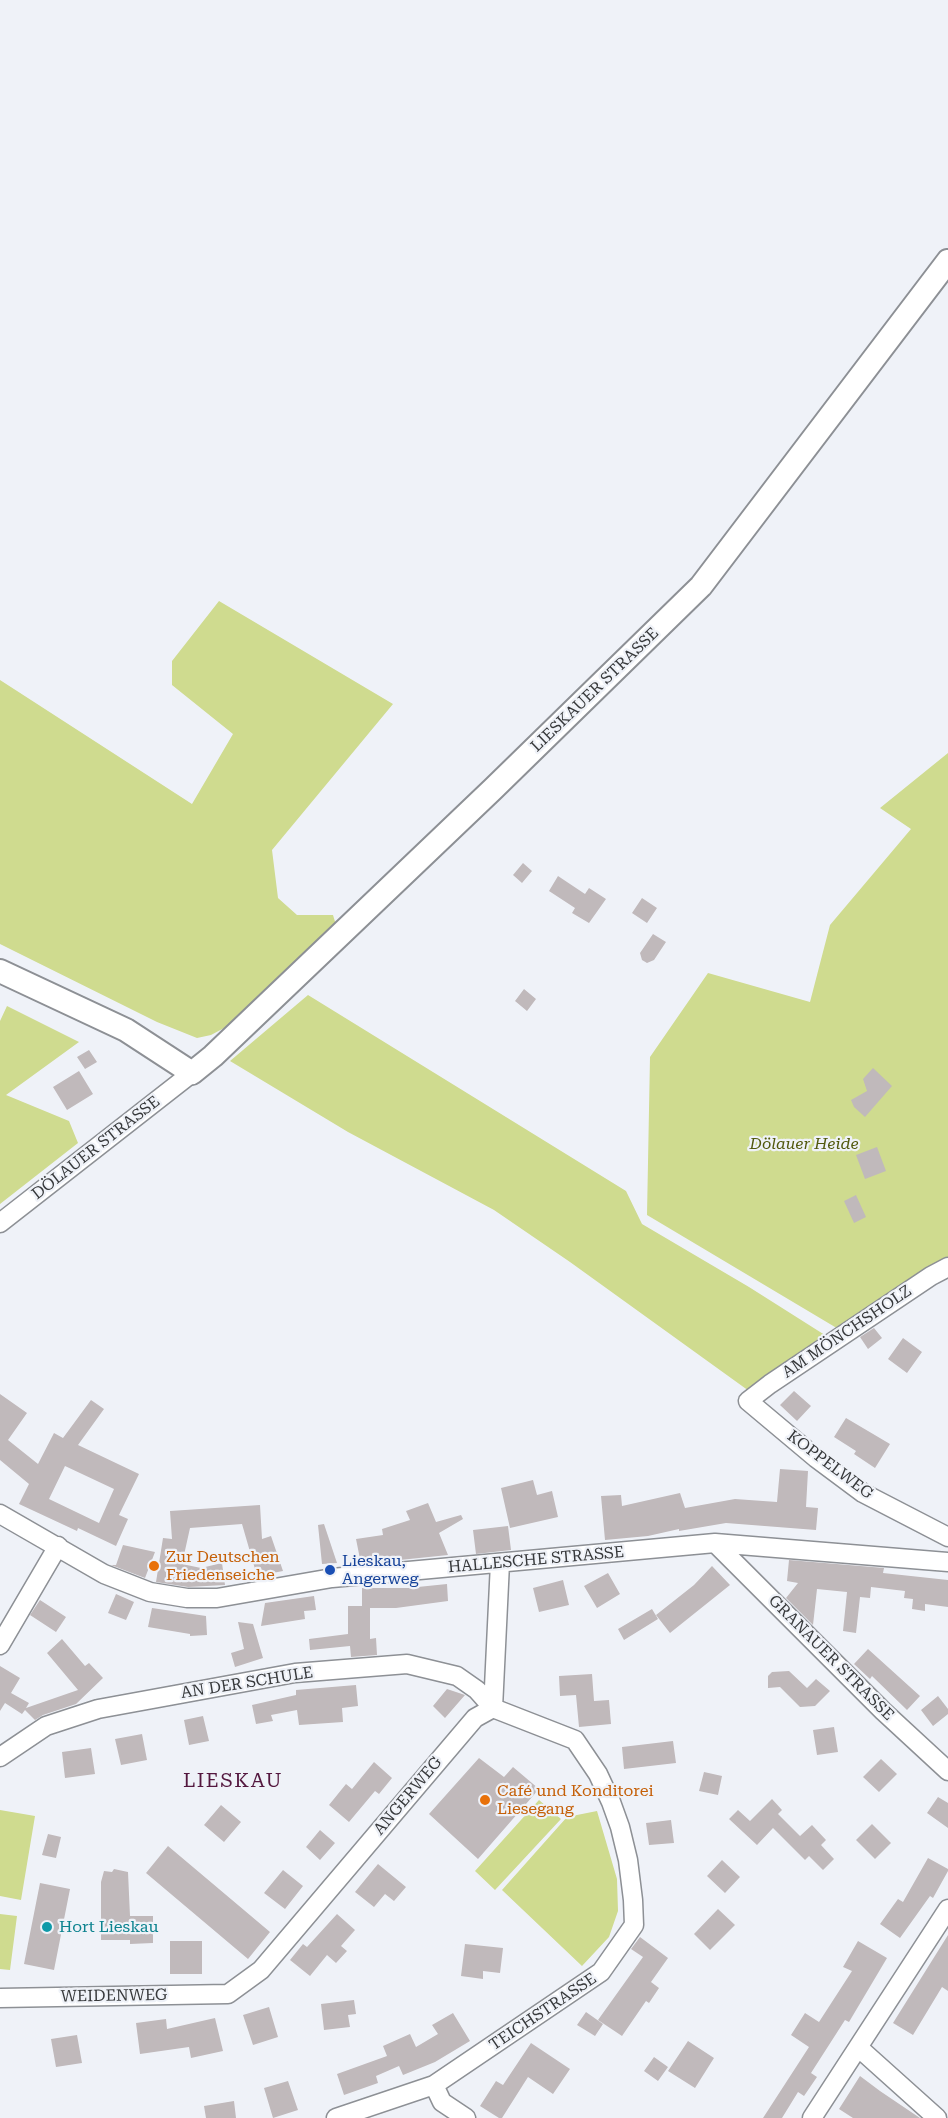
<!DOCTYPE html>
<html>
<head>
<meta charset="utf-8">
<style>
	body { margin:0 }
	canvas { display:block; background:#eff2f8 }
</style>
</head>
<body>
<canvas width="948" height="2118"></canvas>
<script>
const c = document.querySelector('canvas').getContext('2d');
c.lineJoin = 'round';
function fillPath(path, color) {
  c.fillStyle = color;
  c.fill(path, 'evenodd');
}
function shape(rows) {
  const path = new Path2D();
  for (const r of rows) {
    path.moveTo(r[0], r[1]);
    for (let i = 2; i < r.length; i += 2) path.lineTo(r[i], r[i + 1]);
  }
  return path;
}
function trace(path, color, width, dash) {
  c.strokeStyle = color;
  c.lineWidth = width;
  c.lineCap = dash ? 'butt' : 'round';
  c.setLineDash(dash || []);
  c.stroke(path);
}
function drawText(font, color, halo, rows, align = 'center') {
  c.font = font + ' "Roboto Serif",serif';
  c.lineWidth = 4.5;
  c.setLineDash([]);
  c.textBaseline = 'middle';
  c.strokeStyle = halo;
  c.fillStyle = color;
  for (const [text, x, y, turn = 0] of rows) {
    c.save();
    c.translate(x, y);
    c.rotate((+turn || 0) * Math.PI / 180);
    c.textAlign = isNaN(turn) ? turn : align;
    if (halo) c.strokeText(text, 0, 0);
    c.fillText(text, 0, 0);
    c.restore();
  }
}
fillPath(shape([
	[219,601,393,704,272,850,278,898,297,915,333,915,336,925,226,1027,211,1035,197,1038,157,1022,0,944,0,680,192,804,233,734,172,685,172,661],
	[948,753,948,1261,840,1330,647,1215,650,1057,708,973,810,1002,830,925,911,829,880,808],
	[308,995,626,1191,642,1224,749,1287,828,1337,749,1391,570,1262,494,1210,348,1132,230,1061],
	[7,1006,79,1042,6,1095,69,1121,78,1143,0,1204,0,1021],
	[539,1800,561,1819,495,1890,475,1871],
	[0,1810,35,1816,21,1900,0,1896],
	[597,1811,617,1879,618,1911,609,1937,582,1966,502,1890,567,1817],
	[0,1914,17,1916,10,1970,0,1969]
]), '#cfdb8f');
fillPath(shape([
	[523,863,532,871,522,883,513,875],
	[558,876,585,894,589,888,606,899,589,923,572,913,575,908,549,891],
	[642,898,657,908,647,923,632,913],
	[653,934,666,942,654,960,647,963,642,960,640,953],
	[524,989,536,999,527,1011,515,1001],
	[89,1050,97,1062,85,1069,77,1057],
	[873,1068,892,1086,865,1117,854,1107,851,1100,867,1091,863,1079],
	[79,1071,93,1094,67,1110,53,1087],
	[877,1147,886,1171,865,1179,856,1155],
	[856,1195,866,1217,854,1223,844,1201],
	[874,1328,882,1338,868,1349,860,1337],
	[903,1338,922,1352,907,1373,888,1359],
	[794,1391,811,1406,797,1421,780,1405],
	[0,1394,27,1413,8,1440,38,1464,54,1433,63,1438,91,1400,104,1409,78,1445,139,1474,119,1515,128,1519,116,1546,78,1528,77,1531,19,1504,29,1484,0,1460],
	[65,1466,114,1489,99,1523,49,1499],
	[846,1418,890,1444,875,1468,854,1454,856,1451,834,1437],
	[780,1469,808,1471,806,1507,818,1508,816,1530,726,1523,679,1531,679,1529,648,1536,605,1540,601,1496,621,1495,622,1506,680,1493,685,1508,735,1499,777,1502],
	[533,1480,537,1495,552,1491,558,1517,510,1528,501,1488],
	[428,1503,436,1522,461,1515,463,1519,439,1533,448,1555,361,1564,356,1539,383,1535,382,1529,410,1520,406,1511],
	[260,1505,262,1539,271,1536,283,1571,257,1576,242,1524,190,1528,182,1564,201,1568,222,1563,225,1585,188,1587,156,1582,163,1538,172,1539,170,1511],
	[324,1524,337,1563,322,1564,318,1525],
	[508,1526,511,1550,476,1554,473,1530],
	[123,1545,155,1552,145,1578,111,1565,116,1565],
	[789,1560,884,1568,883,1573,948,1580,948,1607,925,1604,925,1611,912,1609,913,1599,904,1598,905,1591,871,1587,870,1598,860,1597,856,1633,843,1631,847,1592,817,1589,813,1625,786,1598,798,1583,787,1581],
	[712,1566,730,1585,670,1633,656,1615,694,1585],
	[608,1573,620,1594,597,1608,584,1586],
	[563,1580,569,1605,539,1612,533,1588],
	[447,1584,448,1601,396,1608,370,1608,370,1639,376,1638,377,1655,351,1657,350,1646,310,1650,309,1639,348,1634,348,1606,362,1606,362,1588,408,1588],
	[116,1594,134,1602,126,1620,108,1613],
	[314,1596,316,1610,304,1611,305,1619,261,1626,265,1603],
	[40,1600,66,1617,56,1632,30,1615],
	[152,1608,206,1616,207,1635,190,1636,190,1634,148,1627],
	[652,1609,658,1619,624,1640,618,1629],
	[238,1622,253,1624,263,1658,235,1667,231,1653,244,1649],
	[62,1639,85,1666,89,1663,103,1678,76,1704,43,1715,35,1720,25,1710,22,1714,5,1703,0,1711,0,1666,20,1678,11,1693,29,1703,26,1708,78,1690,47,1653],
	[868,1649,920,1696,907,1710,872,1676,870,1679,854,1664],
	[789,1671,807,1688,816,1679,830,1691,815,1706,800,1707,780,1687,768,1688,768,1676,772,1672],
	[592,1674,594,1701,609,1700,611,1724,579,1727,576,1695,560,1696,559,1676],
	[356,1685,358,1706,342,1708,343,1722,299,1725,297,1710,271,1715,273,1721,256,1724,252,1705,296,1695,296,1690],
	[447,1689,465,1695,445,1718,433,1706],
	[938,1696,948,1709,948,1714,933,1726,921,1710],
	[203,1716,209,1741,189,1745,184,1720],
	[834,1727,838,1752,817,1755,813,1730],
	[142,1734,147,1760,121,1765,115,1739],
	[673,1741,676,1763,624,1769,622,1747],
	[91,1748,95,1774,65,1778,62,1752],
	[479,1758,504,1777,513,1767,539,1789,478,1859,429,1814],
	[881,1759,897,1774,879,1792,863,1777],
	[374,1762,392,1778,379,1794,375,1791,349,1822,329,1805,346,1784,352,1789],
	[704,1772,722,1776,718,1795,699,1791],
	[938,1797,948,1803,948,1828,927,1813],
	[772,1799,782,1810,778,1814,800,1836,812,1825,826,1840,821,1845,834,1859,823,1870,809,1856,805,1860,773,1828,757,1845,729,1819,738,1810,750,1821],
	[221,1805,241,1822,224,1842,204,1825],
	[671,1820,674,1843,649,1845,646,1823],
	[872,1824,891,1843,875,1859,856,1840],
	[320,1830,335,1843,320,1860,306,1847],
	[48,1834,61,1837,56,1858,42,1855],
	[168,1846,270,1932,248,1959,146,1873],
	[928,1858,948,1869,948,1871,933,1898,930,1896,900,1938,880,1924,898,1899,903,1902],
	[722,1860,740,1877,725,1893,707,1876],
	[378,1864,406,1887,394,1901,385,1894,374,1907,355,1892],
	[114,1869,128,1872,130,1916,153,1916,153,1943,130,1944,130,1940,101,1940,101,1882,104,1871,112,1872],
	[283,1870,303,1886,285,1909,264,1893],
	[40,1883,70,1889,54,1970,24,1964],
	[718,1909,735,1925,710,1950,694,1934],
	[337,1914,355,1930,341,1946,347,1951,336,1963,327,1955,310,1976,290,1960,303,1944,307,1947],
	[948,1935,948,1991,942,1987,913,2035,893,2023],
	[640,1937,668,1958,651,1982,659,1988,649,2003,646,2001,622,2036,598,2020,643,1957,631,1949],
	[170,1941,202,1941,202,1974,170,1974],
	[858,1941,887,1958,849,2022,845,2020,811,2073,817,2077,804,2096,798,2092,782,2118,763,2118,809,2047,791,2035,805,2013,819,2022,852,1971,843,1967],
	[465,1944,503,1948,500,1973,483,1971,483,1979,461,1976],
	[354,2000,356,2014,348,2015,350,2027,324,2030,321,2004],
	[269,2007,278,2037,253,2045,243,2015],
	[586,2012,603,2024,595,2036,577,2025],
	[453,2013,470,2041,435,2062,403,2075,399,2066,376,2076,378,2083,344,2095,337,2074,387,2056,383,2046,410,2034,416,2047,438,2034,432,2025],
	[215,2018,223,2051,191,2058,189,2047,140,2054,136,2023,166,2019,167,2029],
	[77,2035,82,2063,56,2067,51,2039],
	[688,2041,714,2058,695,2088,668,2071],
	[531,2043,570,2069,553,2094,528,2077,502,2118,499,2118,480,2106,496,2081,503,2085],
	[654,2057,668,2067,658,2081,644,2071],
	[860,2076,880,2091,920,2118,853,2118,839,2109],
	[288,2081,298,2110,273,2118,264,2088],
	[234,2101,236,2118,206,2118,204,2106]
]), '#c0b9bb');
const minor = shape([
	[0,1223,192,1073],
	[948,1267,931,1276,770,1384,748,1401,816,1458,863,1493,948,1537],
	[0,1514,104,1574,150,1592,187,1598,217,1598,332,1578,715,1543,948,1562],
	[715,1543,883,1711,948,1771],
	[0,1645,58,1546],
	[493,1708,500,1563],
	[0,1757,46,1726,98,1709,295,1673,407,1664,457,1676,477,1690,493,1708,575,1740,598,1774,611,1802,620,1827,628,1860,633,1900,634,1925,601,1972,434,2085,336,2118],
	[0,1998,228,1994,261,1970,475,1718,493,1708],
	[859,2048,937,2118],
	[434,2085,442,2102,466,2118],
	[812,2118,948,1909]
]);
const tertiary = shape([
	[0,971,126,1030,192,1073,213,1056,493,789,701,586,948,261]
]);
trace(minor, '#8d9095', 21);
trace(tertiary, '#8d9095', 26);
trace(minor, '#fff', 18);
trace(tertiary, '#fff', 22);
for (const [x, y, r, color] of [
	[154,1566,6,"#e8710a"],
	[330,1570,6,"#1a4fb4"],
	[485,1800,6,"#e8710a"],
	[47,1927,6,"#0f9aa8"]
]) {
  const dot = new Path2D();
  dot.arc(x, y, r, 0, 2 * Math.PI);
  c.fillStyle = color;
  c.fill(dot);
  trace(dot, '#eff2f8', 2);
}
drawText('16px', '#37393b', '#eff2f8', [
	["LIESKAUER STRASSE",595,690,-44],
	["DÖLAUER STRASSE",96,1148,-38],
	["AM MÖNCHSHOLZ",847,1332,-34],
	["KOPPELWEG",830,1465,37],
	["HALLESCHE STRASSE",536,1560,-5],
	["GRANAUER STRASSE",831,1658,45],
	["AN DER SCHULE",247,1683,-9],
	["ANGERWEG",408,1796,-50],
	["WEIDENWEG",114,1996,-1],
	["TEICHSTRASSE",543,2012,-34]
]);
drawText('italic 16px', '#51580c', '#eff2f8', [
	["Dölauer Heide",804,1144]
]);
drawText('16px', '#c56008', '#eff2f8', [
	["Zur Deutschen",166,1557],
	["Friedenseiche",166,1575],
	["Café und Konditorei",497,1791],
	["Liesegang",497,1809]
], 'left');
drawText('16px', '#164399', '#eff2f8', [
	["Lieskau,",342,1561],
	["Angerweg",342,1579]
], 'left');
drawText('16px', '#0d838f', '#eff2f8', [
	["Hort Lieskau",59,1927]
], 'left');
c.letterSpacing = '1.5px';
drawText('20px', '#54183f', '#eff2f8', [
	["LIESKAU",233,1781]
]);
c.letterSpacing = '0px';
</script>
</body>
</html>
